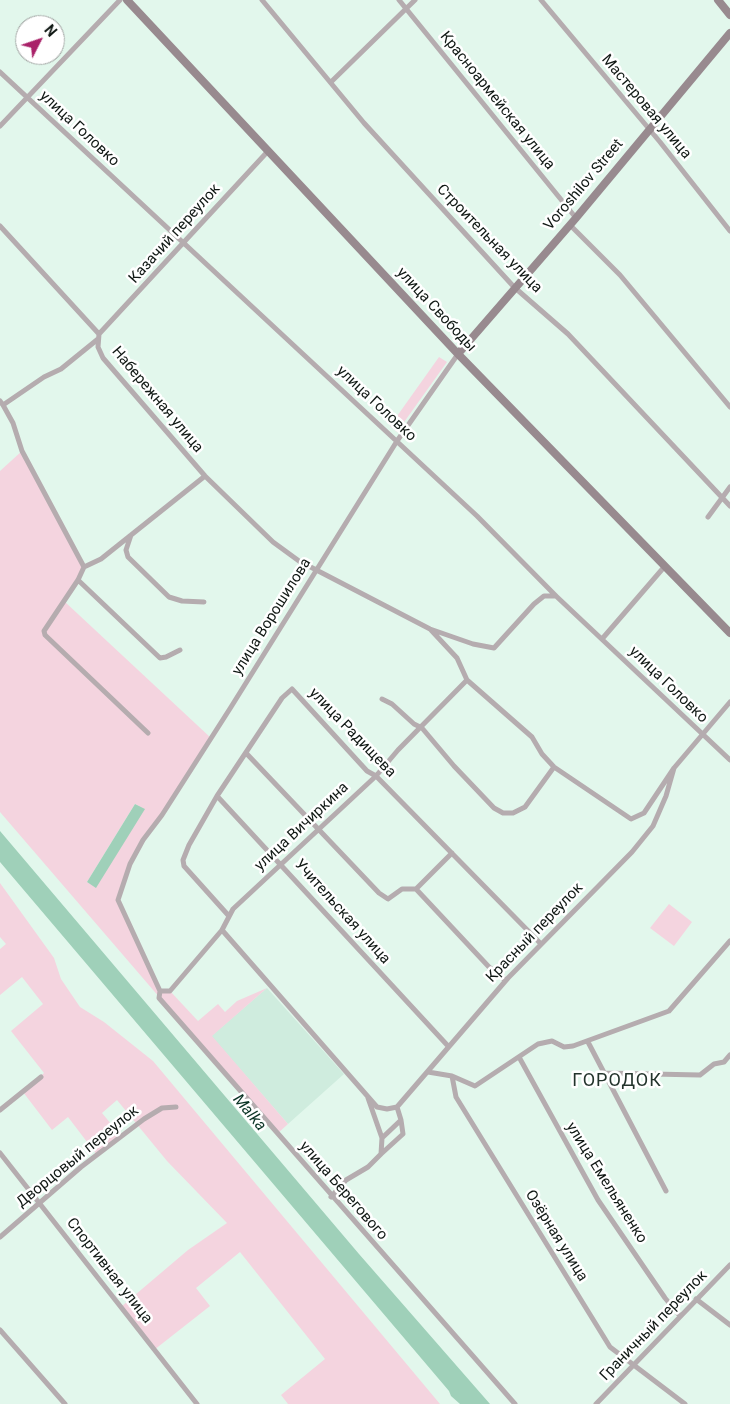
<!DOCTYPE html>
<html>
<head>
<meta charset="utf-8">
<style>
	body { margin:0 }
	#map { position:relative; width:730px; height:1404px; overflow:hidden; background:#e2f7ec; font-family:Roboto,sans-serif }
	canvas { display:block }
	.north { position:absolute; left:15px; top:15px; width:50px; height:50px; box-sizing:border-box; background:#fff; border:1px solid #9fa3a1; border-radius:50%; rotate:49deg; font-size:14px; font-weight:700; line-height:20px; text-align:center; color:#101814 }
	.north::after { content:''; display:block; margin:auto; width:18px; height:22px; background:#a92269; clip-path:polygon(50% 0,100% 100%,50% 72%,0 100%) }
</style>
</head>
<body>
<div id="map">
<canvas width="730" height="1404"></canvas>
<div class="north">N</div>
</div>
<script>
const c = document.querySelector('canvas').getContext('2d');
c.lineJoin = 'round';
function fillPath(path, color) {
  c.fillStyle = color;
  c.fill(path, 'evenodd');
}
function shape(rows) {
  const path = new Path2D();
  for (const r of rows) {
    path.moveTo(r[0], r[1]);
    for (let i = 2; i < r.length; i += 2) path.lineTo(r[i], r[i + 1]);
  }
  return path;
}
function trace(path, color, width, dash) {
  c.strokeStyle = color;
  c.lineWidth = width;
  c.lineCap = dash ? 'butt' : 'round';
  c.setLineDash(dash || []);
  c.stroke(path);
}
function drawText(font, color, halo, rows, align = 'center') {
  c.font = font + ' Roboto,sans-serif';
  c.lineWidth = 5;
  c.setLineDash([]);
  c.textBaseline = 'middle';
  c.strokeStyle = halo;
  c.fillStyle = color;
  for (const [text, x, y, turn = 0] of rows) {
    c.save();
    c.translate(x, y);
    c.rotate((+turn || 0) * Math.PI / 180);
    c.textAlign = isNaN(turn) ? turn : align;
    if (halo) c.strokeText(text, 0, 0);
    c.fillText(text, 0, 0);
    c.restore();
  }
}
fillPath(shape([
	[267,988,344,1074,288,1124,211,1036]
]), '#cfecde');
fillPath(shape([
	[439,357,447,362,397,432,390,426],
	[22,451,84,567,64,601,211,738,130,864,118,900,160,991,170,991,198,1021,218,1004,225,1012,237,1001,267,988,212,1036,288,1124,277,1134,0,812,0,471],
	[135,804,144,809,96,887,87,882],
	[0,883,54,958,61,979,80,1007,104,1022,153,1061,440,1404,288,1404,281,1395,325,1359,240,1252,196,1288,210,1306,154,1350,122,1306,188,1250,227,1223,167,1161,117,1100,102,1113,121,1136,97,1155,68,1117,52,1130,23,1092,44,1073,11,1031,43,1004,22,977,0,995,0,949,6,944,0,937],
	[669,904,692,922,674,946,650,928]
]), '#f4d4df');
fillPath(shape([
	[135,804,145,809,96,888,87,882],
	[0,831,359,1254,490,1404,460,1404,451,1396,449,1391,0,862]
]), '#9fd0b9');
trace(shape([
	[262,0,364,123,514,287,568,334,730,506],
	[399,0,576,218],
	[541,0,660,142,730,231],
	[0,72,477,516,556,596,730,760],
	[331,82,415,0],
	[0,126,120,0],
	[570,225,620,275,730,407],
	[0,226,99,334,98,347,103,358,205,476,273,542,299,561,430,629,473,644,494,648,534,604,544,596,556,596],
	[99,334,269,150],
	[0,401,3,405,44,377,61,369,98,339],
	[3,405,13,423,22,451,84,567,101,559,205,476],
	[708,517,730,487],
	[131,535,126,550,128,557,169,597,182,601,204,602],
	[84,567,78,580,44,631,45,635,148,733],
	[78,580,160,658,166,657,180,650],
	[431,630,457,658,467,680,532,737,542,754,554,767,631,819,644,813,674,768,730,702],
	[602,639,665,566],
	[382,699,392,704,414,724,422,728,454,766,494,808,503,813,513,813,525,807,554,767],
	[246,753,379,893,388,899,402,889,416,889,489,967,505,980],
	[217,796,448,1046],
	[416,889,452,853],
	[228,915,184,866,183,860,189,845,217,796,282,698,292,689,367,771,376,776,541,944],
	[222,930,377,1107,387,1109,397,1107],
	[160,991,118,900,130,864,143,840,162,815,231,707,397,441,458,354],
	[160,991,159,998,515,1404],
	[160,991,170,991,222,930,233,909,376,776,398,750,467,680],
	[588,1042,666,1191],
	[519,1057,598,1200,665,1298,680,1316],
	[428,1072,452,1076,475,1086,538,1044,552,1041,564,1047,573,1046,669,1011,730,941],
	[604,1073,700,1075,714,1064,724,1062,730,1055],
	[452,1076,456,1097,610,1347,685,1404],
	[397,1107,508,978,632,852,653,826,666,796,674,768],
	[0,1110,41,1077],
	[382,1138,401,1120,397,1107],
	[0,1153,197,1404],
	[381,1154,403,1134,401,1120],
	[331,1197,346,1180,368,1167,381,1154,382,1138,368,1098],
	[0,1237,81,1167,144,1119,162,1108,176,1107],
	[696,1299,730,1325],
	[0,1330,65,1404],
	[596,1404,730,1265]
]), '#b5acaf', 5);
trace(shape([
	[127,0,458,354,730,633],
	[718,0,730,15],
	[458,354,576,218,730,33]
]), '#988a8f', 8);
drawText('15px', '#101814', '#fff', [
	["Красноармейская улица",497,101,51],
	["Мастеровая улица",646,107,50],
	["улица Головко",79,129,43],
	["Voroshilov Street",584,185,-50],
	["Казачий переулок",175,234,-48],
	["Строительная улица",489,239,46],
	["улица Свободы",436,310,47],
	["Набережная улица",157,400,50],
	["улица Головко",376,404,43],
	["улица Ворошилова",272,617,-58],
	["улица Головко",668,685,44],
	["улица Радищева",352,733,46],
	["улица Вичиркина",302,827,-43],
	["Учительская улица",342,912,48],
	["Красный переулок",535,933,-46],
	["Дворцовый переулок",78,1157,-39],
	["улица Емельяненко",606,1183,58],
	["улица Берегового",343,1191,49],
	["Озёрная улица",556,1236,58],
	["Спортивная улица",109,1271,52],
	["Граничный переулок",654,1326,-46]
]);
drawText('italic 16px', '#0b3526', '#fff', [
	["Malka",249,1113,50]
]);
c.letterSpacing = '1px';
drawText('18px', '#23342c', '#fff', [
	["ГОРОДОК",617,1081]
]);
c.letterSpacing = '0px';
</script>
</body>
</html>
